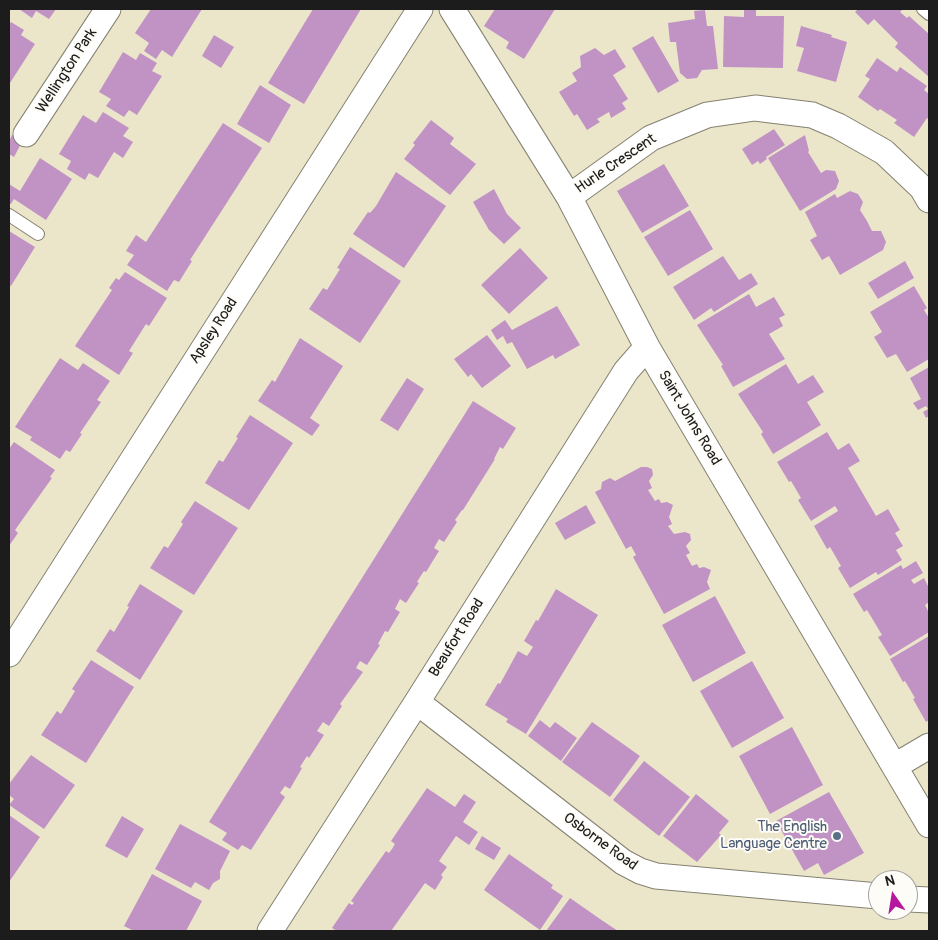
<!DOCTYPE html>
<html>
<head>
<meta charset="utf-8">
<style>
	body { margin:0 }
	#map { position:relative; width:938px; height:940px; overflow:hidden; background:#ebe6c9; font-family:Pangolin,sans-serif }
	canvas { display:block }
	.frame { position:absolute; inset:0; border:10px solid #1c1c1c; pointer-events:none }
	.north { position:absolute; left:868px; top:870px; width:50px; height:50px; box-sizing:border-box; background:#fdfcf7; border:1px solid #a3a29f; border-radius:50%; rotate:347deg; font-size:14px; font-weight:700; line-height:20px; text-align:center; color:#1c1c1c }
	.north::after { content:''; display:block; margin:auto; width:18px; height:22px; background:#b5179e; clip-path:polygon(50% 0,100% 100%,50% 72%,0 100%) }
</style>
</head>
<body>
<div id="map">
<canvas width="938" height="940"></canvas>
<div class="frame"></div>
<div class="north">N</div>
</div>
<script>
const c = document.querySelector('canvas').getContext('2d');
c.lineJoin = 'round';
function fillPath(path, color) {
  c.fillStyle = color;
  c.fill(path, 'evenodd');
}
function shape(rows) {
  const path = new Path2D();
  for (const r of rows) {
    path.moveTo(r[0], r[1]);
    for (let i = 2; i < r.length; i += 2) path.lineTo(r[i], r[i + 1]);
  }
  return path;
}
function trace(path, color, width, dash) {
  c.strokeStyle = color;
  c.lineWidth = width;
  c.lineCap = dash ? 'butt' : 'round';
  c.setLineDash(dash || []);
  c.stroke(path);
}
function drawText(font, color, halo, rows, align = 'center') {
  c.font = font + ' Pangolin,sans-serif';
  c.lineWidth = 4;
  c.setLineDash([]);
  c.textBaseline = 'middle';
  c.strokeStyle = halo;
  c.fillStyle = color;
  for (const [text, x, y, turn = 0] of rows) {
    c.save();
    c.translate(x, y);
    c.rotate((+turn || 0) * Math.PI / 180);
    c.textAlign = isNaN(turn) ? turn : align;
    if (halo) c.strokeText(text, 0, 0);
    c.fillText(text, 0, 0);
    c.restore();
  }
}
fillPath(shape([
	[19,9,56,9,49,19,36,11,32,18],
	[151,9,202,9,172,57,162,50,156,59,144,51,149,43,135,33],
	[313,9,361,9,304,104,268,83],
	[495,9,555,9,524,59,506,48,509,42,484,26],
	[744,9,756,9,756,16,784,16,783,68,723,67,724,16,744,17],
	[858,9,901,9,902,10,900,12,907,18,909,16,929,34,929,77,895,47,898,43,874,19,868,25,855,12],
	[705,10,707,26,713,26,718,69,702,70,697,78,687,79,680,73,676,42,670,42,668,23,695,19,694,11],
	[11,22,24,30,21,35,35,44,10,83,9,82,9,25],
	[801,26,832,35,831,37,847,42,836,82,797,71,804,48,796,46],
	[214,35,234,47,221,68,202,56],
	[653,36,679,81,658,93,632,48],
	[595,48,604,55,615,49,626,67,613,75,628,99,622,103,626,109,611,118,609,112,597,119,600,122,587,130,577,114,574,116,559,92,577,81,572,73,581,67,580,56],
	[123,52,136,60,140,53,157,63,152,71,162,76,137,115,129,110,124,117,106,106,111,99,99,92],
	[877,58,897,72,900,67,927,86,924,90,929,94,929,120,927,118,914,137,894,123,897,120,880,109,878,111,858,97,870,79,865,76],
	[260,85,291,105,269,143,237,124],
	[103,112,129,128,123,136,133,142,123,158,114,152,98,178,89,173,85,180,67,169,71,161,59,154,83,115,96,123],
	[431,120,454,138,450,144,476,164,450,195,404,159,415,145,413,143],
	[223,123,262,148,190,260,192,261,179,282,174,280,167,291,127,265,134,255,126,251,136,235,146,242],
	[774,129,785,145,766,157,767,159,760,164,758,161,752,165,742,149],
	[12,135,23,140,14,157,9,154,9,141],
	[805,135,809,151,808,152,821,173,826,170,835,171,839,181,836,189,800,211,768,158],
	[40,158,72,179,46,220,14,199,11,204,9,203,9,184,20,191],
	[664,164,689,206,642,233,617,191],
	[396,172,446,206,404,268,353,234,368,212,370,213,376,206],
	[494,189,507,214,521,228,504,244,489,230,473,202],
	[850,191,858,194,863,202,860,210,867,221,872,231,881,231,886,242,883,250,840,275,829,256,822,260,810,240,817,236,805,212,835,194,837,198],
	[690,210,713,249,668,276,644,237],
	[9,231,35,247,11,286,9,285],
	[350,247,401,281,360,343,309,309,323,288,327,290,340,269,337,268],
	[520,248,548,278,509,314,481,285],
	[723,256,739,280,751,273,758,284,714,312,711,308,694,320,673,287],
	[905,261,914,278,878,299,868,283],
	[125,272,167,298,149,326,146,324,129,351,133,353,119,375,75,346,112,290,109,288,116,278,119,280],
	[914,286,927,308,924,310,929,318,929,359,907,372,896,354,887,358,874,337,882,332,870,312],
	[749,294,756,307,774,297,785,315,779,318,783,326,769,334,785,359,733,387,721,366,723,365,697,325],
	[557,306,580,345,555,359,553,355,527,369,512,342,507,344,503,336,497,340,491,330,505,320,512,330],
	[487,335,511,366,482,388,471,374,468,377,454,359],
	[300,338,343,366,310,418,320,425,312,436,258,401,272,380,275,382],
	[60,358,78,370,83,363,110,381,97,400,101,402,80,433,82,434,70,452,66,450,60,459,30,440,32,437,15,427],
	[786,364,798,384,813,375,824,392,807,402,821,425,773,454,761,434,763,432,738,394],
	[929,367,929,416,926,418,923,412,928,409,926,406,918,410,913,403,921,399,910,378],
	[407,378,424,389,398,431,380,420],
	[473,401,516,428,503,449,500,447,494,459,495,459,463,510,462,510,455,520,457,522,444,542,439,539,434,548,439,551,426,572,424,571,420,577,417,582,419,583,406,603,400,599,395,609,400,612,388,632,385,631,378,644,380,645,367,665,360,661,356,668,363,672,340,704,342,706,329,726,323,722,317,731,324,735,309,758,307,756,300,767,302,768,290,789,285,786,280,793,285,797,251,850,242,845,238,850,222,840,227,833,209,822],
	[250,415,293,443,249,510,205,483,219,460,223,462,238,438,236,437],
	[827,432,838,450,849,443,860,461,848,468,876,516,888,509,900,530,895,533,903,546,896,550,902,560,878,575,876,572,850,588,838,568,841,566,830,547,827,549,814,526,838,511,837,509,835,506,811,521,798,500,801,498,791,481,789,482,777,462],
	[14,442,55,470,50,477,52,478,15,530,18,533,9,546,9,449],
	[641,467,647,467,652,469,653,475,649,481,652,488,648,490,655,501,659,499,661,503,667,502,673,505,669,517,672,524,668,526,674,534,685,532,690,534,691,540,686,546,690,553,686,555,692,566,697,564,699,568,704,567,711,570,707,582,710,589,664,614,633,557,636,555,631,546,626,549,595,492,601,489,602,482,610,478,615,481],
	[195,501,238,528,194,595,150,568,164,546,168,548,183,524,181,522],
	[586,505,596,523,565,540,555,523],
	[916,561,923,573,911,580,914,584,924,578,929,588,929,602,925,605,929,613,929,632,890,656,878,637,882,635,867,610,864,612,853,594,901,565,903,569],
	[140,584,183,611,140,680,96,651,110,629,114,632,129,607,127,606],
	[556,589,598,615,526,734,506,722,508,719,485,705,498,683,500,684,518,651,527,656,533,647,524,641,536,620,538,621],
	[715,596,746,653,693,682,662,625],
	[929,636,929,720,926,722,913,699,915,698,905,681,903,682,890,659],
	[91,660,134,687,86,763,41,735,57,711,61,714,75,691,72,689],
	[752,661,784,718,732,748,700,691],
	[540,720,550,728,555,722,577,738,561,761,528,736],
	[592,722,640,756,610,797,562,762],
	[792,727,823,785,770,814,739,756],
	[31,755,75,785,44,829,9,805,14,799,9,795,9,784],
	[644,761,690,797,659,836,613,800],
	[427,788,455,807,464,794,476,802,463,822,478,832,469,845,456,836,439,861,447,867,441,875,443,877,440,882,435,890,425,883,391,931,337,931,332,928,349,903,352,905,354,903,351,901,386,851,389,853,392,849,395,844,391,841],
	[829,792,864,853,824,875,818,863,804,871,776,821],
	[696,794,729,821,719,833,721,835,697,862,663,836],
	[9,815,40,837,9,882],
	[122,816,144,829,127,858,105,846],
	[180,824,230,851,220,871,220,879,213,883,209,890,195,882,191,888,155,869],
	[482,836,501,848,494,860,475,849],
	[509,854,553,885,551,888,563,896,540,930,484,890],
	[152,874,202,901,186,931,134,931,124,926],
	[570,898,600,919,618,931,546,931]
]), '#c193c5');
const lane = shape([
	[923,9,929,14],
	[9,215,38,234]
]);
const street = shape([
	[452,9,569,197,647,347,929,825],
	[26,134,108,9],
	[569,197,651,138,707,115,755,108,812,115,838,126,884,152,922,188,929,200],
	[9,654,420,9],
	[417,702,623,862,640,871,656,876,878,896],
	[895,766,929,746],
	[908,899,929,900],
	[270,931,417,702,626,371,647,347]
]);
trace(lane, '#848172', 14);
trace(street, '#848172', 27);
trace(lane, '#fff', 12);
trace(street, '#fff', 25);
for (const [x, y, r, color] of [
	[837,836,5,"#5c6f8a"]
]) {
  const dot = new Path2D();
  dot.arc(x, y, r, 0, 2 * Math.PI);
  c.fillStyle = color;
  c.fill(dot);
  trace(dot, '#fdfcf7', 2);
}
drawText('15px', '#1c1c1c', '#fdfcf7', [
	["Wellington Park",67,71,-57],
	["Hurle Crescent",616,164,-34],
	["Apsley Road",214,331,-57],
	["Saint Johns Road",689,418,59],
	["Beaufort Road",457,638,-58],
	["Osborne Road",600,842,36]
]);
drawText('15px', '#4e5e75', '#fdfcf7', [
	["The English",827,827],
	["Language Centre",827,844]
], 'right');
</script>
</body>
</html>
